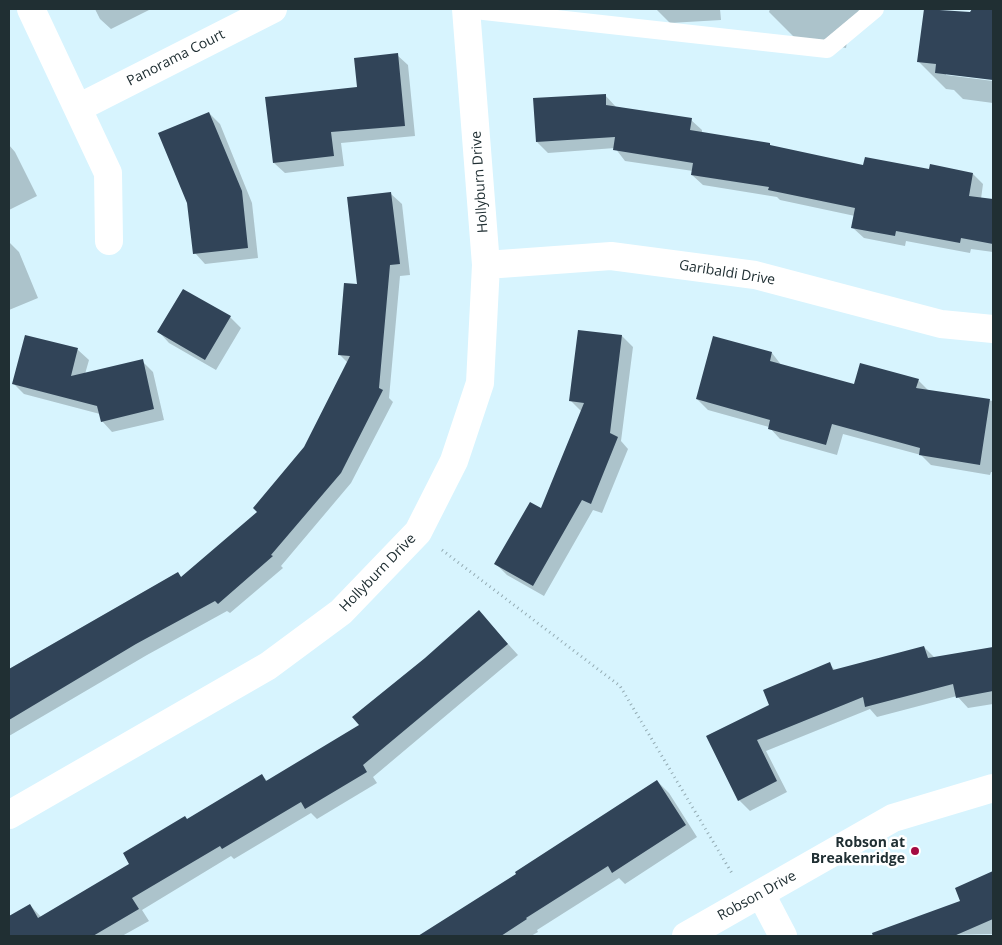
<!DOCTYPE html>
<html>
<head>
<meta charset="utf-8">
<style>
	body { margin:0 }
	#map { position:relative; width:1002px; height:945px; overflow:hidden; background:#d7f4fe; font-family:"Open Sans",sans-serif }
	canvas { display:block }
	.frame { position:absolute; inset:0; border:10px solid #202f33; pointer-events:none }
</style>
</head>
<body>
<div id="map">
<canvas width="1002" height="945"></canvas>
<div class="frame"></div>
</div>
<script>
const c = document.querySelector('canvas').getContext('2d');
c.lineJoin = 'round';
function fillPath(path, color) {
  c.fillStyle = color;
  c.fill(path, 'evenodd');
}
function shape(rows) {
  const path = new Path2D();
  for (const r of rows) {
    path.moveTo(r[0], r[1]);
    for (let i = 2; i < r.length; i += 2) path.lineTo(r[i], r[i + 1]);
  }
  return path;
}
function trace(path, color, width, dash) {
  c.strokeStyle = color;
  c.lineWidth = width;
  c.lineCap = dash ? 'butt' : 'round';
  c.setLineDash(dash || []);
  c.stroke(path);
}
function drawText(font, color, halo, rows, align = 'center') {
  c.font = font + ' "Open Sans",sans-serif';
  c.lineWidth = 5;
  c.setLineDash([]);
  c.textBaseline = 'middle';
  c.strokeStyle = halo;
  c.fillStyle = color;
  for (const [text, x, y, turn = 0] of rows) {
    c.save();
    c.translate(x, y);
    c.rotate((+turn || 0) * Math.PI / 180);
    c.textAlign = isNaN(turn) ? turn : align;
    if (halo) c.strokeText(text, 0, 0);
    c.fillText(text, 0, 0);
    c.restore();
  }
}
fillPath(shape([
	[95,9,151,9,111,29,100,19],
	[656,9,720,9,721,20,670,23],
	[770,9,859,9,855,32,849,30,846,48,796,39,769,12],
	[973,9,993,9,993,79,946,73,946,75,993,81,993,103,963,99,954,90,946,89,919,62,971,13],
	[397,55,408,65,415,136,341,143,344,166,285,173,274,163],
	[605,95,616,107,691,120,702,130,702,133,769,144,772,147,864,167,973,174,983,184,981,199,993,201,993,252,971,249,970,253,906,241,905,246,864,238,853,228,855,216,780,200,777,197,703,185,692,175,693,171,625,161,615,148,548,153,537,142],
	[209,113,220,124,252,203,258,258,205,264,195,253],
	[9,145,15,152,37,196,9,210],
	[391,194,402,204,410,275,400,276,389,398,393,402,351,483,281,566,283,568,230,613,227,611,147,655,9,736,9,669,177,573,182,578,259,512,305,448,348,363,339,354,359,285],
	[9,242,19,252,38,298,9,310],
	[230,317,241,328,216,370,169,343,159,332],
	[580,331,622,336,633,347,621,441,628,449,602,513,593,510,544,596,507,575,496,564,542,509,582,412,571,401],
	[26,336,78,350,89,360,85,374,142,361,153,372,164,420,112,432,102,421,100,414,24,394,14,384],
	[772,353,782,366,855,386,918,380,929,391,993,401,993,472,991,472,990,475,931,465,921,455,843,434,837,455,780,439,769,427,708,410,697,399],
	[479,612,518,655,373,777,377,783,317,819,311,813,234,859,231,856,142,910,149,921,122,936,9,936,9,918,30,905,41,917,131,864,187,820,262,775,268,782,361,725,426,659],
	[924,647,935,658,993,648,993,704,968,708,957,696,877,717,870,709,766,751,787,792,750,811,739,800,707,736,770,706,829,664,836,671],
	[657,781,669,793,697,837,625,884,619,878,537,930,538,932,531,936,423,936],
	[993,873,993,934,884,936,882,931,962,902,956,888]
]), '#0003');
fillPath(shape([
	[924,9,970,12,972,9,993,9,993,80,935,73,936,64,917,62],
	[398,53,405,126,331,132,334,156,273,163,265,97,357,87,354,58],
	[606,94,606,105,692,118,690,130,770,143,770,145,863,165,865,157,929,169,930,164,973,173,969,196,993,199,993,244,961,238,960,243,896,231,895,236,851,228,855,208,768,190,769,187,691,175,693,163,613,150,615,137,536,142,533,98],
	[209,112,242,191,248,248,193,254,187,203,158,133],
	[391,192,400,264,390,265,379,388,383,390,341,473,271,555,273,556,218,604,215,601,136,644,9,720,9,669,178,572,181,577,257,512,253,508,304,447,350,356,338,355,344,283,357,284,347,197],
	[183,289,231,316,205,360,157,332],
	[578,330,622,335,610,433,618,437,591,504,582,500,533,586,494,564,530,502,541,508,584,403,569,401],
	[25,335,78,348,71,376,143,359,154,409,101,422,97,406,12,384],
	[713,336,772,352,770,361,854,384,860,363,919,379,916,388,990,399,980,465,919,455,920,448,832,424,826,445,768,429,770,420,696,399],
	[479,610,508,644,363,765,367,772,305,809,301,802,222,849,220,846,132,898,139,909,93,936,9,936,9,916,30,904,38,918,129,864,123,853,185,816,187,819,262,774,266,781,359,725,352,717,425,658],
	[924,646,928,658,993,647,993,691,956,698,953,684,865,707,863,697,757,740,777,781,738,801,706,736,769,705,763,690,830,662,833,670],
	[657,780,686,825,612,873,608,866,526,918,527,919,501,936,418,936,516,874,515,872],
	[993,871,993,919,954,936,873,936,872,933,960,901,955,888]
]), '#314458');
trace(shape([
	[442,550,620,686,733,875]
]), '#94acb4', 3, [1, 4]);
trace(shape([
	[466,9,827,49,875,9]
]), '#fff', 18);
trace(shape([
	[31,9,108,173,109,241],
	[78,108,273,9],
	[486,265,611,256,755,275,941,324,993,329],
	[9,815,268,666,341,612,418,532,454,461,480,383,486,265,466,9],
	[761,894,783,936],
	[686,936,893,818,993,788]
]), '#fff', 28);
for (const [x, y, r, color] of [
	[915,851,5,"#a40a41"]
]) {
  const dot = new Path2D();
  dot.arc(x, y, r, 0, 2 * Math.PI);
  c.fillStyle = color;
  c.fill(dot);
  trace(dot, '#fff', 2);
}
drawText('14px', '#202f33', '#fff', [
	["Panorama Court",176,58,-27],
	["Hollyburn Drive",480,182,-94],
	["Garibaldi Drive",727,273,9],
	["Hollyburn Drive",378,573,-46],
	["Robson Drive",757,896,-29]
]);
drawText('bold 14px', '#202f33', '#fff', [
	["Robson at",905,843],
	["Breakenridge",905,859]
], 'right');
</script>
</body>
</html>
